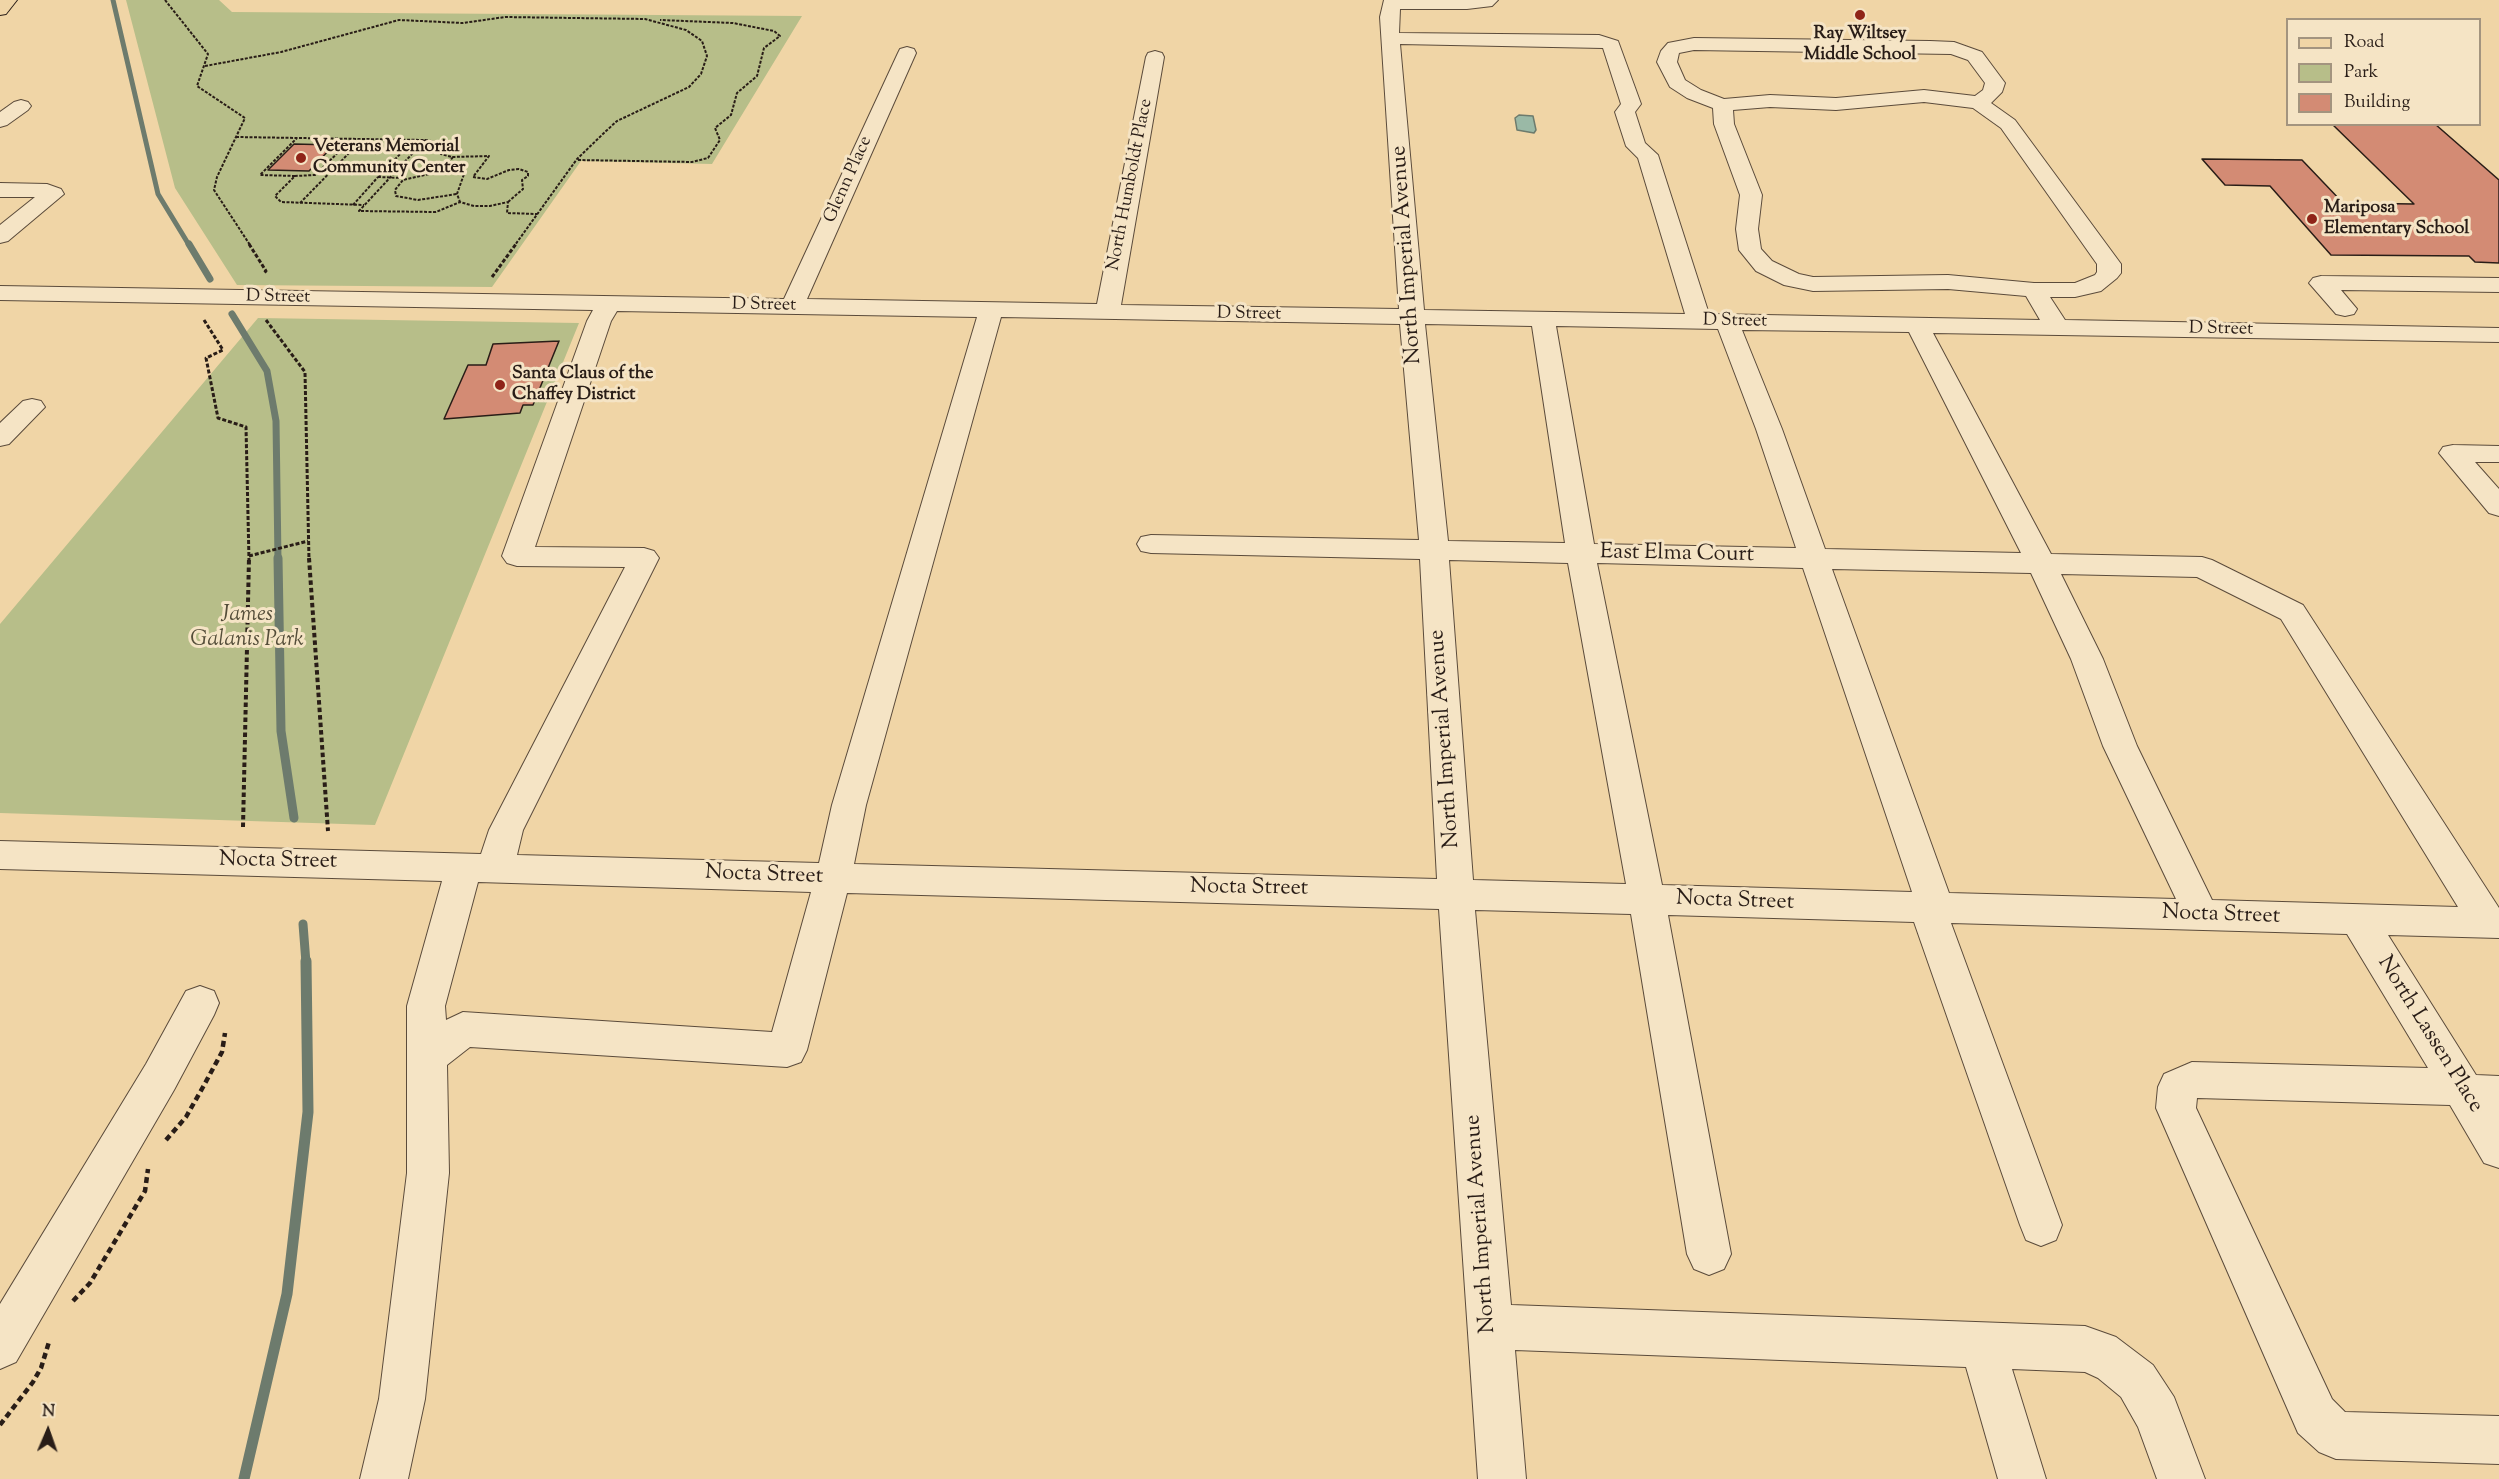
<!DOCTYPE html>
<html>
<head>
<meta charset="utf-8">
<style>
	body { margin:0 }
	#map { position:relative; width:2499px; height:1479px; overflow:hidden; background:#f0d5a6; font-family:"Sorts Mill Goudy",serif }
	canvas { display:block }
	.legend { position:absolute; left:2286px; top:18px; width:195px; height:108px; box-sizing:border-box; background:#f5e4c5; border:2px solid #a3947f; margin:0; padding:8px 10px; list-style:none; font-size:18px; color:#291d17 }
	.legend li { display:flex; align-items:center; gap:12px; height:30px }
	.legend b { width:30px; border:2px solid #a3947f }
	.north { position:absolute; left:18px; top:1401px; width:60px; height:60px; -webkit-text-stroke:4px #f5e4c5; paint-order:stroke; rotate:2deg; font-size:16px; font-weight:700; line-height:24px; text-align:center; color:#291d17 }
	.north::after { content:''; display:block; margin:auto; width:21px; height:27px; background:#291d17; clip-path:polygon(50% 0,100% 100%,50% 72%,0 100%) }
</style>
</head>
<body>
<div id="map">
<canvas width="2499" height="1479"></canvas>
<ul class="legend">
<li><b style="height:8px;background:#f0d5a6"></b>Road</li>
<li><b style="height:16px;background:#b7be89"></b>Park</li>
<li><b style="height:16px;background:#d38b74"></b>Building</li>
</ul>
<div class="north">N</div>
</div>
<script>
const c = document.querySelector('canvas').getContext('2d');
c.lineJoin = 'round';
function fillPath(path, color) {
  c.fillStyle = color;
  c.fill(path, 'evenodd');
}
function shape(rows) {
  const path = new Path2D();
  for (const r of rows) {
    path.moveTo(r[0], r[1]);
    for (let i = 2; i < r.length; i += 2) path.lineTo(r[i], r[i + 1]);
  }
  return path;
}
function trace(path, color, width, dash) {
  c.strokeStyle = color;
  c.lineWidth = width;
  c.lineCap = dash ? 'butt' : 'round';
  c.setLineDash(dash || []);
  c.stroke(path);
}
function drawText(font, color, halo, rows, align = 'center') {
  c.font = font + ' "Sorts Mill Goudy",serif';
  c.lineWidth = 6;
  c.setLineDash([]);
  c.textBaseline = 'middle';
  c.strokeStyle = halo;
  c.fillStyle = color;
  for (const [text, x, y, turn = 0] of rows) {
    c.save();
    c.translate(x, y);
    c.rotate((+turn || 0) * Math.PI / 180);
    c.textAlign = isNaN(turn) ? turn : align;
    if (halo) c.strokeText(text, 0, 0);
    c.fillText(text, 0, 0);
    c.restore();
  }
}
fillPath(shape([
	[126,0,219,0,232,12,802,16,712,164,581,161,492,287,237,285,175,188],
	[258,318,579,323,375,825,0,813,0,624]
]), '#b7be89');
const water = shape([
	[1519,115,1533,116,1536,130,1534,133,1517,130,1515,118,1519,115]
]);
fillPath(water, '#9ab9a6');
trace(water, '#6d7b6d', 1.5);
trace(shape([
	[113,0,158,194,189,245]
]), '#6d7b6d', 5);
trace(shape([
	[189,244,210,279],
	[232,314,267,371,276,421,278,560]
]), '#6d7b6d', 7);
trace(shape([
	[278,558,281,731,294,818],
	[303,924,306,963]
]), '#6d7b6d', 9);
trace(shape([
	[244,1479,287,1294,308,1112,306,961]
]), '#6d7b6d', 11);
const building = shape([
	[2332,124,2435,124,2499,180,2499,263,2475,262,2469,256,2331,255,2270,186,2225,185,2202,159,2302,160,2343,203,2414,204,2332,124],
	[294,144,334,145,309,171,268,170,294,144],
	[559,341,533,405,523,405,520,413,444,419,468,365,486,365,493,344,559,341]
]);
fillPath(building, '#d38b74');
trace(building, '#291d17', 1.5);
const minor = shape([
	[1384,0,1498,0,1492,6,1467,9,1400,9,1399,33,1599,35,1618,41,1641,104,1635,112,1645,143,1658,155,1709,314,2040,320,2026,296,1948,289,1813,291,1784,285,1756,271,1739,250,1736,229,1740,195,1714,124,1713,108,1687,98,1670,87,1657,62,1661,51,1668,43,1694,38,1930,41,1954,42,1982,52,2005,83,2002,92,1991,103,2015,120,2121,264,2121,273,2117,278,2101,291,2075,297,2050,297,2065,320,2499,328,2499,342,1933,333,2051,554,2202,557,2212,560,2303,605,2499,908,2499,938,2388,935,2476,1075,2499,1076,2499,1168,2484,1163,2450,1105,2197,1098,2196,1108,2332,1399,2345,1412,2499,1416,2499,1464,2336,1459,2319,1452,2298,1433,2156,1108,2158,1087,2164,1074,2192,1062,2428,1068,2347,934,1951,923,2062,1225,2056,1240,2041,1246,2026,1240,2020,1225,1914,922,1668,915,1731,1254,1724,1269,1709,1275,1694,1269,1687,1254,1631,914,1475,910,1511,1305,2085,1326,2116,1337,2153,1365,2174,1397,2205,1479,2157,1479,2138,1427,2121,1397,2098,1378,2085,1372,2012,1369,2046,1479,1998,1479,1966,1367,1515,1350,1526,1479,1478,1479,1439,909,847,893,807,1050,801,1062,787,1067,470,1047,447,1065,449,1173,425,1399,408,1479,360,1479,379,1399,407,1173,407,1006,442,881,0,869,0,841,481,854,489,830,625,567,517,566,507,563,502,556,587,321,593,310,0,300,0,286,784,299,898,53,900,49,907,47,914,49,916,53,807,299,1097,304,1146,57,1148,53,1155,51,1162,53,1164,57,1121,305,1399,309,1380,17,1384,0],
	[1400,44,1603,48,1621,104,1615,112,1626,146,1638,158,1685,314,1424,310,1400,44],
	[1694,50,1951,54,1968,60,1985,83,1983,90,1975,96,1924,90,1836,98,1770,95,1724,99,1701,90,1685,80,1677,62,1679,53,1694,50],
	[1924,102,1973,108,2001,128,2097,264,2097,272,2095,275,2075,283,2034,283,1948,275,1813,277,1799,274,1772,261,1761,249,1758,229,1762,195,1734,124,1733,110,1770,107,1836,110,1924,102],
	[617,311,977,317,832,805,819,863,517,855,523,830,659,558,654,551,644,548,535,547,611,321,617,311],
	[1001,317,1400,324,1419,540,1151,535,1141,537,1137,544,1141,551,1151,553,1420,559,1437,879,854,864,866,805,1001,317],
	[1425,324,1532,326,1565,543,1448,541,1425,324],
	[1556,326,1718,329,1756,429,1796,548,1594,544,1556,326],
	[1742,330,1909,332,2021,553,1825,549,1782,429,1742,330],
	[1449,560,1568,563,1626,884,1473,880,1449,560],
	[1597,563,1803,568,1912,892,1662,885,1597,563],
	[1832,569,2031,573,2071,659,2103,746,2176,899,1949,893,1832,569],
	[2061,574,2197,577,2281,619,2458,907,2212,900,2137,746,2103,659,2061,574],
	[478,882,811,892,772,1032,463,1012,446,1020,445,1006,478,882],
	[21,100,28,102,31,106,28,110,7,125,0,127,0,112,14,102,21,100],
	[0,183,47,184,61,189,64,194,8,241,0,243,0,225,35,197,0,197,0,183],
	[2321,276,2499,278,2499,292,2341,290,2357,309,2354,314,2345,316,2336,314,2309,283,2313,278,2321,276],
	[32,399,41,401,45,407,9,444,0,446,0,423,23,401,32,399],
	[2453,445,2499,446,2499,462,2475,462,2499,489,2499,516,2489,513,2439,453,2443,447,2453,445],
	[200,986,214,991,219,1003,214,1015,174,1090,16,1362,0,1369,0,1304,146,1064,186,991,200,986]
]);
const major = shape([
	[0,0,17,0,6,14,0,15,0,0]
]);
trace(minor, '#5b4b3b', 2);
trace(major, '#291d17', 2);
trace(shape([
	[165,0,208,54,197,86,245,118,217,177,214,190,250,245],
	[205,66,281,52,399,20,463,23,505,17,645,19,686,30,702,41,707,56,701,74,689,87,617,121,606,131,577,159,515,245],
	[236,137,425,140,359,211,436,212,460,202,474,206,490,206,508,202,507,213,537,214],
	[351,140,315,175,295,176,275,196,281,202,364,205],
	[425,140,436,142,441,154,452,157,489,156,473,177,487,179,509,170,519,169,528,172,528,176,522,180,523,189,508,202],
	[342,149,415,151],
	[403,151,378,177,404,178],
	[453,157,442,171,464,174,457,194,460,202],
	[578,160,692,162,708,158,720,140,715,128,731,115,737,93,757,76,764,48,780,36,774,31,733,23,660,20],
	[442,171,403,180,395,190,396,196,418,200,457,194],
	[295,176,260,175,297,138],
	[300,203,353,149],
	[353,205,378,177]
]), '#291d17', 2, [3, 1.5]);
trace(shape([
	[249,244,266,271,264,273],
	[492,277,516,244],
	[204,320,223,350,206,358,218,418,246,427,249,560],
	[266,320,305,372,309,560],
	[249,556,308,541]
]), '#291d17', 3, [4, 2]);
trace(shape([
	[309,558,328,831],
	[243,827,249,558]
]), '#291d17', 4, [4.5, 3]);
trace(shape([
	[166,1140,186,1117,203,1087,222,1052,225,1033],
	[73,1301,90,1283,145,1191,148,1169],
	[0,1425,33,1382,41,1368,49,1342]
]), '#291d17', 4.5, [6, 4]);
fillPath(minor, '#f5e4c5');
fillPath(major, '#f0d5a6');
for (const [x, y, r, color] of [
	[1860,15,6,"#8f2418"],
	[301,158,6,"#8f2418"],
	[2312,219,6,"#8f2418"],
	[500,385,6,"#8f2418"]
]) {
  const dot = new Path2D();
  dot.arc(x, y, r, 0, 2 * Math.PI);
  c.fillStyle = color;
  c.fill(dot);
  trace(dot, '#f5e4c5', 2);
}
drawText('bold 18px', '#291d17', '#f5e4c5', [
	["Ray Wiltsey",1860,35,"center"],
	["Middle School",1860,56,"center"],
	["Veterans Memorial",313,148],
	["Community Center",313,169],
	["Mariposa",2324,209],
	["Elementary School",2324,230],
	["Santa Claus of the",512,375],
	["Chaffey District",512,396]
], 'left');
drawText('18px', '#291d17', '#f5e4c5', [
	["Glenn Place",849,180,-66],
	["North Humboldt Place",1131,185,-79],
	["D Street",278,298,1],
	["D Street",764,306,1],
	["D Street",1249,315,1],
	["D Street",1735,322,1],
	["D Street",2221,330,1]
]);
drawText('22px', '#291d17', '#f5e4c5', [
	["North Imperial Avenue",1408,255,-94],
	["East Elma Court",1677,555,1],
	["North Imperial Avenue",1446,739,-94],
	["Nocta Street",278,862,1],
	["Nocta Street",764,876,2],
	["Nocta Street",1249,889,1],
	["Nocta Street",1735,902,2],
	["Nocta Street",2221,916,2],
	["North Lassen Place",2429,1035,58],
	["North Imperial Avenue",1482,1224,-94]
]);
drawText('italic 22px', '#544d39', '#f5e4c5', [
	["James",247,616],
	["Galanis Park",247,641]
]);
</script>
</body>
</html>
